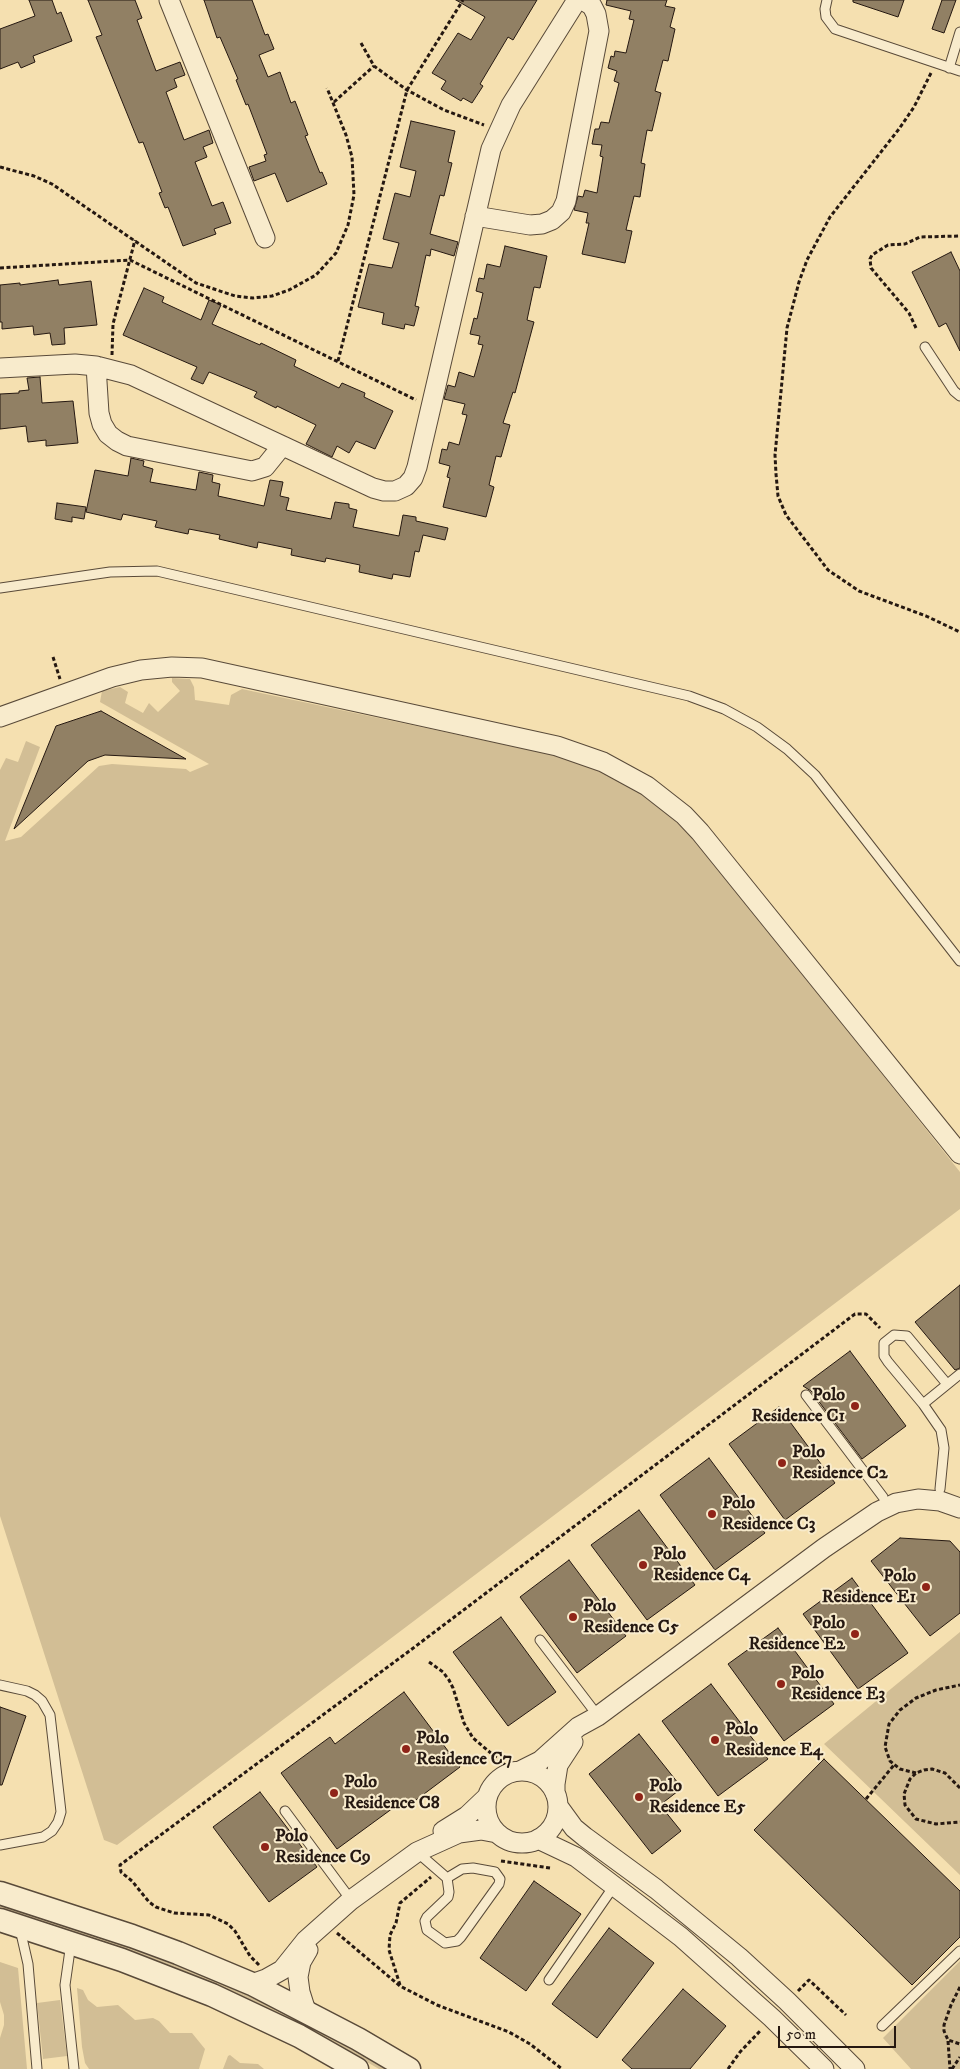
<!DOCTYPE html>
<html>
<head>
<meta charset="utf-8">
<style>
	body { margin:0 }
	#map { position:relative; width:960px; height:2069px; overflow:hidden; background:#f5e0b0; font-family:"IM FELL DW Pica",serif }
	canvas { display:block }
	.scale { position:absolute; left:778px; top:2026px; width:118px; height:22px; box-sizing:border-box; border:2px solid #251811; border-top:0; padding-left:6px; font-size:15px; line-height:18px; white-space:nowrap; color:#251811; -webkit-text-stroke:4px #f8ebcc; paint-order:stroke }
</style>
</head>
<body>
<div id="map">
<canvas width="960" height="2069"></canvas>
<div class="scale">50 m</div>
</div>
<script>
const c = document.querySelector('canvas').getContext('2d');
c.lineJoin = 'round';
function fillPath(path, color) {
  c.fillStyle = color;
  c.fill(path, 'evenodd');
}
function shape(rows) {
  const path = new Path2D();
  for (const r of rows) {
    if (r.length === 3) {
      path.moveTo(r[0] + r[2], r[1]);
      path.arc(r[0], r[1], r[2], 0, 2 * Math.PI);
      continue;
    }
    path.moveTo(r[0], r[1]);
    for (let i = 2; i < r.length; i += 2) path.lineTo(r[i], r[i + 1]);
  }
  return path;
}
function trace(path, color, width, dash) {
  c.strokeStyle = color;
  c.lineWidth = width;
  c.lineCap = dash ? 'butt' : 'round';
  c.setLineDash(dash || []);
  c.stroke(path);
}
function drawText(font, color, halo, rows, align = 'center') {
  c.font = font + ' "IM FELL DW Pica",serif';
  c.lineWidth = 4;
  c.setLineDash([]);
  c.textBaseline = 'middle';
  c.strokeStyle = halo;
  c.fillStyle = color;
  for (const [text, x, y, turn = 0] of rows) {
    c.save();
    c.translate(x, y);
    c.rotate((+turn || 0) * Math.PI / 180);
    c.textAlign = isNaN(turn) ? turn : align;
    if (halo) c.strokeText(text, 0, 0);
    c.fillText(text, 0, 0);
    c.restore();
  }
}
fillPath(shape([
	[172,678,190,679,194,687,195,700,229,705,231,695,242,689,562,757,595,768,643,794,665,811,702,848,960,1172,960,1209,117,1845,104,1840,0,1516,0,770,6,758,18,762,26,741,40,747,5,841,21,837,99,766,112,764,186,769,190,772,209,764,100,702,102,691,120,687,128,692,125,703,143,713,149,703,158,712,180,691,172,682],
	[960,1632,960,1875,824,1744],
	[0,1904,144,1950,239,1989,330,2035,388,2069,379,2069,327,2039,236,1994,142,1956,0,1910],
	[960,1961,960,2069,911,2069,883,2038],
	[0,1962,18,1968,27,2069,0,2069,0,2038,4,2025,4,2015,0,2002],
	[77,1988,83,1990,88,2000,97,2007,118,2005,135,2020,153,2018,159,2021,170,2033,192,2033,205,2049,199,2069,89,2069,85,2063,82,2047],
	[60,2000,67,2056,43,2059,37,2003],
	[230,2055,240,2063,258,2064,264,2069,223,2069,228,2056]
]), '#d2be95');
const building = shape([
	[29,0,52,0,57,14,61,12,72,41,33,56,35,62,21,68,18,62,0,69,0,29,35,16,29,0],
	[88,0,135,0,142,18,137,20,156,71,180,62,185,75,174,79,177,87,166,92,184,140,209,130,213,143,203,147,207,157,195,162,212,206,223,202,231,223,214,229,216,234,183,246,168,207,165,208,159,193,162,192,143,142,139,143,96,37,102,35,88,0],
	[204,0,252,0,265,35,268,34,274,49,259,55,268,77,280,72,291,103,295,101,308,135,305,136,320,173,322,172,327,184,287,202,275,173,254,181,249,167,266,161,264,155,267,154,248,104,246,105,236,80,238,79,220,37,217,38,204,0],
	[456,0,537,0,513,40,508,37,480,84,483,86,472,103,463,98,461,101,441,89,446,81,432,73,458,33,471,40,485,17,456,0],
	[607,0,667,0,665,6,675,8,670,27,675,29,668,61,663,60,655,91,661,93,652,131,647,130,641,163,645,164,640,197,634,196,626,230,632,231,625,263,582,254,589,223,586,223,588,213,574,210,578,196,583,197,585,190,597,193,603,157,600,156,602,145,592,144,595,129,599,129,601,122,609,123,619,83,614,81,617,71,608,68,611,56,614,57,615,51,626,53,634,20,629,19,631,11,606,5,607,0],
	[853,0,904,0,898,17,853,2,853,0],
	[942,0,956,0,944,33,932,29,942,0],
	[411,121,455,131,448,162,452,163,444,196,440,195,430,234,458,242,454,256,431,249,430,256,426,255,415,306,419,307,414,326,405,324,404,329,382,324,384,313,358,307,369,264,392,268,399,243,383,239,395,193,410,197,416,171,400,167,411,121],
	[505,246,547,256,540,288,534,287,527,320,534,322,515,393,513,392,503,423,510,425,501,457,496,456,489,485,494,487,486,517,443,507,450,478,447,477,450,466,439,463,442,449,447,450,449,442,459,445,467,415,462,414,465,404,444,399,448,385,455,387,459,372,474,377,483,345,478,344,480,336,470,334,474,318,477,319,483,293,476,291,479,278,484,279,487,264,500,267,505,246],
	[951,252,960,271,960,351,946,323,939,327,912,272,951,252],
	[58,280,59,285,91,281,97,325,64,328,65,344,52,345,50,333,34,335,33,326,2,329,2,322,0,322,0,285,20,283,20,285,58,280],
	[144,288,164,297,162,302,201,320,209,300,221,305,212,324,260,345,261,343,296,360,294,366,339,388,342,383,365,393,364,397,393,411,375,449,356,441,349,453,337,446,332,457,306,444,316,425,277,406,276,408,254,397,257,392,214,374,209,372,203,384,191,379,197,367,123,335,144,288],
	[40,377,42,403,73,401,78,443,46,446,46,440,28,442,26,426,0,429,0,394,19,393,19,391,29,390,27,378,40,377],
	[131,458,144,461,143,466,153,469,150,482,196,490,199,472,213,475,212,482,220,484,218,496,264,506,270,480,283,482,280,496,289,498,286,510,331,519,335,502,349,504,349,508,357,510,353,527,399,536,403,515,416,517,416,521,448,528,445,540,423,535,419,552,415,551,410,577,393,574,392,579,359,572,360,565,326,558,325,562,291,555,292,549,258,542,257,548,219,539,220,535,189,529,188,534,155,527,157,521,123,514,121,520,86,512,95,470,128,476,131,458],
	[57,503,86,507,84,519,72,517,72,522,55,519,57,503],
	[101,711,186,759,105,755,88,761,14,829,56,726,101,711],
	[960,1285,960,1368,955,1370,915,1322,960,1285],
	[850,1351,906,1426,862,1459,811,1391,803,1386,850,1351],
	[779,1407,835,1483,785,1520,729,1444,779,1407],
	[709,1458,765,1533,715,1570,660,1495,709,1458],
	[639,1510,695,1585,647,1620,591,1545,639,1510],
	[900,1538,950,1541,960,1552,960,1613,930,1636,871,1561,900,1538],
	[569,1560,626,1636,577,1673,520,1597,569,1560],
	[852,1578,908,1653,858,1689,803,1614,852,1578],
	[501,1617,556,1692,508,1726,453,1652,501,1617],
	[778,1628,834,1704,784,1741,728,1664,778,1628],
	[711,1684,768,1759,718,1796,662,1721,711,1684],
	[404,1692,460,1767,408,1806,404,1800,337,1849,281,1773,330,1737,335,1744,404,1692],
	[0,1707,26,1716,2,1785,0,1785,0,1707],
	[639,1734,682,1788,660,1805,681,1831,652,1854,589,1774,639,1734],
	[824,1759,960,1891,960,1937,912,1985,754,1830,824,1759],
	[260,1792,317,1867,269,1902,213,1827,260,1792],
	[534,1881,581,1914,526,1991,480,1958,534,1881],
	[609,1928,654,1963,597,2038,552,2004,609,1928],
	[683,1989,726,2026,690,2069,632,2069,622,2060,683,1989]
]);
fillPath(building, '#918064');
trace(building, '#251811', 1);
const service = shape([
	[827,0,825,9,826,17,835,29,960,71],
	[949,68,960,32],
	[925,347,954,391,960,396],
	[0,588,110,572,157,571,689,696,724,709,757,727,787,749,815,775,960,961],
	[806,1395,883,1497],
	[923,1404,960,1374],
	[940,1489,944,1448,941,1430,923,1404,888,1362,884,1356,884,1343,894,1335,907,1336,947,1384],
	[540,1640,598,1716],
	[0,1685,27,1691,35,1695,42,1701,50,1715,61,1812,58,1822,52,1831,43,1837,0,1845],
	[285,1811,351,1900],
	[417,1852,447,1878],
	[473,1868,495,1872,500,1879,499,1884,461,1937,457,1941,445,1943,427,1930,425,1921,427,1917,448,1897,449,1892,447,1878,462,1869,473,1868],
	[20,1929,28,1964,37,2069],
	[71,1943,65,1985,74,2069],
	[549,1980,614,1886],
	[882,2026,960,1951]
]);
const minor = shape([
	[169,0,265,238],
	[475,216,530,225,542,224,552,220,561,212,566,201,599,31,596,14,592,6,583,0],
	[96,366,99,413,102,424,108,434,117,441,127,446,252,471,265,467,282,446],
	[0,368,75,364,96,366,131,375,373,488,384,491,395,491,406,486,413,478,417,467,491,149,511,105,577,0],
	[0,717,112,677,141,670,172,667,202,668,557,746,603,762,647,786,684,815,700,832,960,1154],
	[520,1771,540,1761,578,1727,598,1716,824,1548,877,1512,896,1503,918,1499,940,1501,960,1508],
	[522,1807,36],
	[555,1793,555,1784,558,1765,573,1742],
	[558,1806,574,1828,585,1837,656,1889,739,1957,787,2001,855,2069],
	[443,1831,467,1816,487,1797],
	[538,1839,576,1857,681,1937,772,2018,824,2069],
	[252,1984,266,1979,282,1970,306,1940,351,1900,417,1852,459,1833,481,1830,497,1833],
	[306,2011,300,1992,298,1977,301,1962,308,1950]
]);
const tertiary = shape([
	[0,1893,132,1936,178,1953,252,1984,358,2039,409,2069],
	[0,1920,122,1960,212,1995,299,2036,357,2069]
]);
trace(service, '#594a39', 11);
trace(minor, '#594a39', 21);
trace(tertiary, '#594a39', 25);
trace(shape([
	[361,43,374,66,407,90,444,110,484,125],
	[931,73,914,107,899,129,830,217,807,260,799,282,787,328,775,455,776,474,778,496,786,515,828,570,859,591,926,616,960,632],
	[334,102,374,66],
	[0,167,34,176,52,184,196,283,235,296,253,298,272,296,289,290,316,275,336,253,348,225,354,195,352,157,346,135,327,88],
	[0,268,130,260,416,400],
	[916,328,909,313,871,268,870,259,872,255,888,245,905,244,920,237,960,236],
	[112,355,113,324,135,240],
	[338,361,407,90,463,0],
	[53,657,60,679],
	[429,1662,443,1672,449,1680,453,1688,464,1723,473,1738,505,1765],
	[916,1773,900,1769,890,1761,885,1747,889,1724,900,1710,916,1698,936,1690,960,1685],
	[960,1788,945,1773,932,1769,924,1770,916,1773,910,1779,904,1794,905,1805,916,1819,936,1824,960,1822],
	[866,1799,894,1765],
	[501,1861,550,1868],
	[337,1933,400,1986,437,2005,509,2032,530,2044,562,2069],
	[259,1965,250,1956,235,1931,228,1924,209,1915,174,1913,156,1907,149,1902,132,1881,121,1872,120,1865,412,1649,851,1317,855,1314,866,1314,880,1328],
	[400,1985,389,1950,390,1935,396,1923,400,1903,431,1877],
	[960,1987,951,2005,944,2025,944,2031,948,2040,960,2044],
	[798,1991,809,1980,846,2015],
	[948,2041,950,2069],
	[728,2069,740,2052,761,2030],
	[952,2069,960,2057]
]), '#251811', 3, [4, 2.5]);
trace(service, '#f8ebcc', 9);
trace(minor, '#f8ebcc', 19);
trace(tertiary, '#f8ebcc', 22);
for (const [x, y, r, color] of [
	[855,1406,5,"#8f2418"],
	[782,1463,5,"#8f2418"],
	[712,1514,5,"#8f2418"],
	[643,1565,5,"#8f2418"],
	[926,1587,5,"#8f2418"],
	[573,1617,5,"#8f2418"],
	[855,1634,5,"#8f2418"],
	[781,1684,5,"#8f2418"],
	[715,1740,5,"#8f2418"],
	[406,1749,5,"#8f2418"],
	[334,1793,5,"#8f2418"],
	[639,1797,5,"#8f2418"],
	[265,1847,5,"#8f2418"]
]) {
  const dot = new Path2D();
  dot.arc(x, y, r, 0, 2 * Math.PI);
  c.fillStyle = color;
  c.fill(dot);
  trace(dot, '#f8ebcc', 2);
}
drawText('bold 18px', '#251811', '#f8ebcc', [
	["Polo",845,1396,"right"],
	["Residence C1",845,1417,"right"],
	["Polo",792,1453],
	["Residence C2",792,1474],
	["Polo",722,1504],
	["Residence C3",722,1525],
	["Polo",653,1555],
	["Residence C4",653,1576],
	["Polo",916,1577,"right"],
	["Residence E1",916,1598,"right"],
	["Polo",583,1607],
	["Residence C5",583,1628],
	["Polo",845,1624,"right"],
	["Residence E2",845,1645,"right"],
	["Polo",791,1674],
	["Residence E3",791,1695],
	["Polo",725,1730],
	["Residence E4",725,1751],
	["Polo",416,1739],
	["Residence C7",416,1760],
	["Polo",344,1783],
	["Residence C8",344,1804],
	["Polo",649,1787],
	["Residence E5",649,1808],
	["Polo",275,1837],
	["Residence C9",275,1858]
], 'left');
</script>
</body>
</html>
